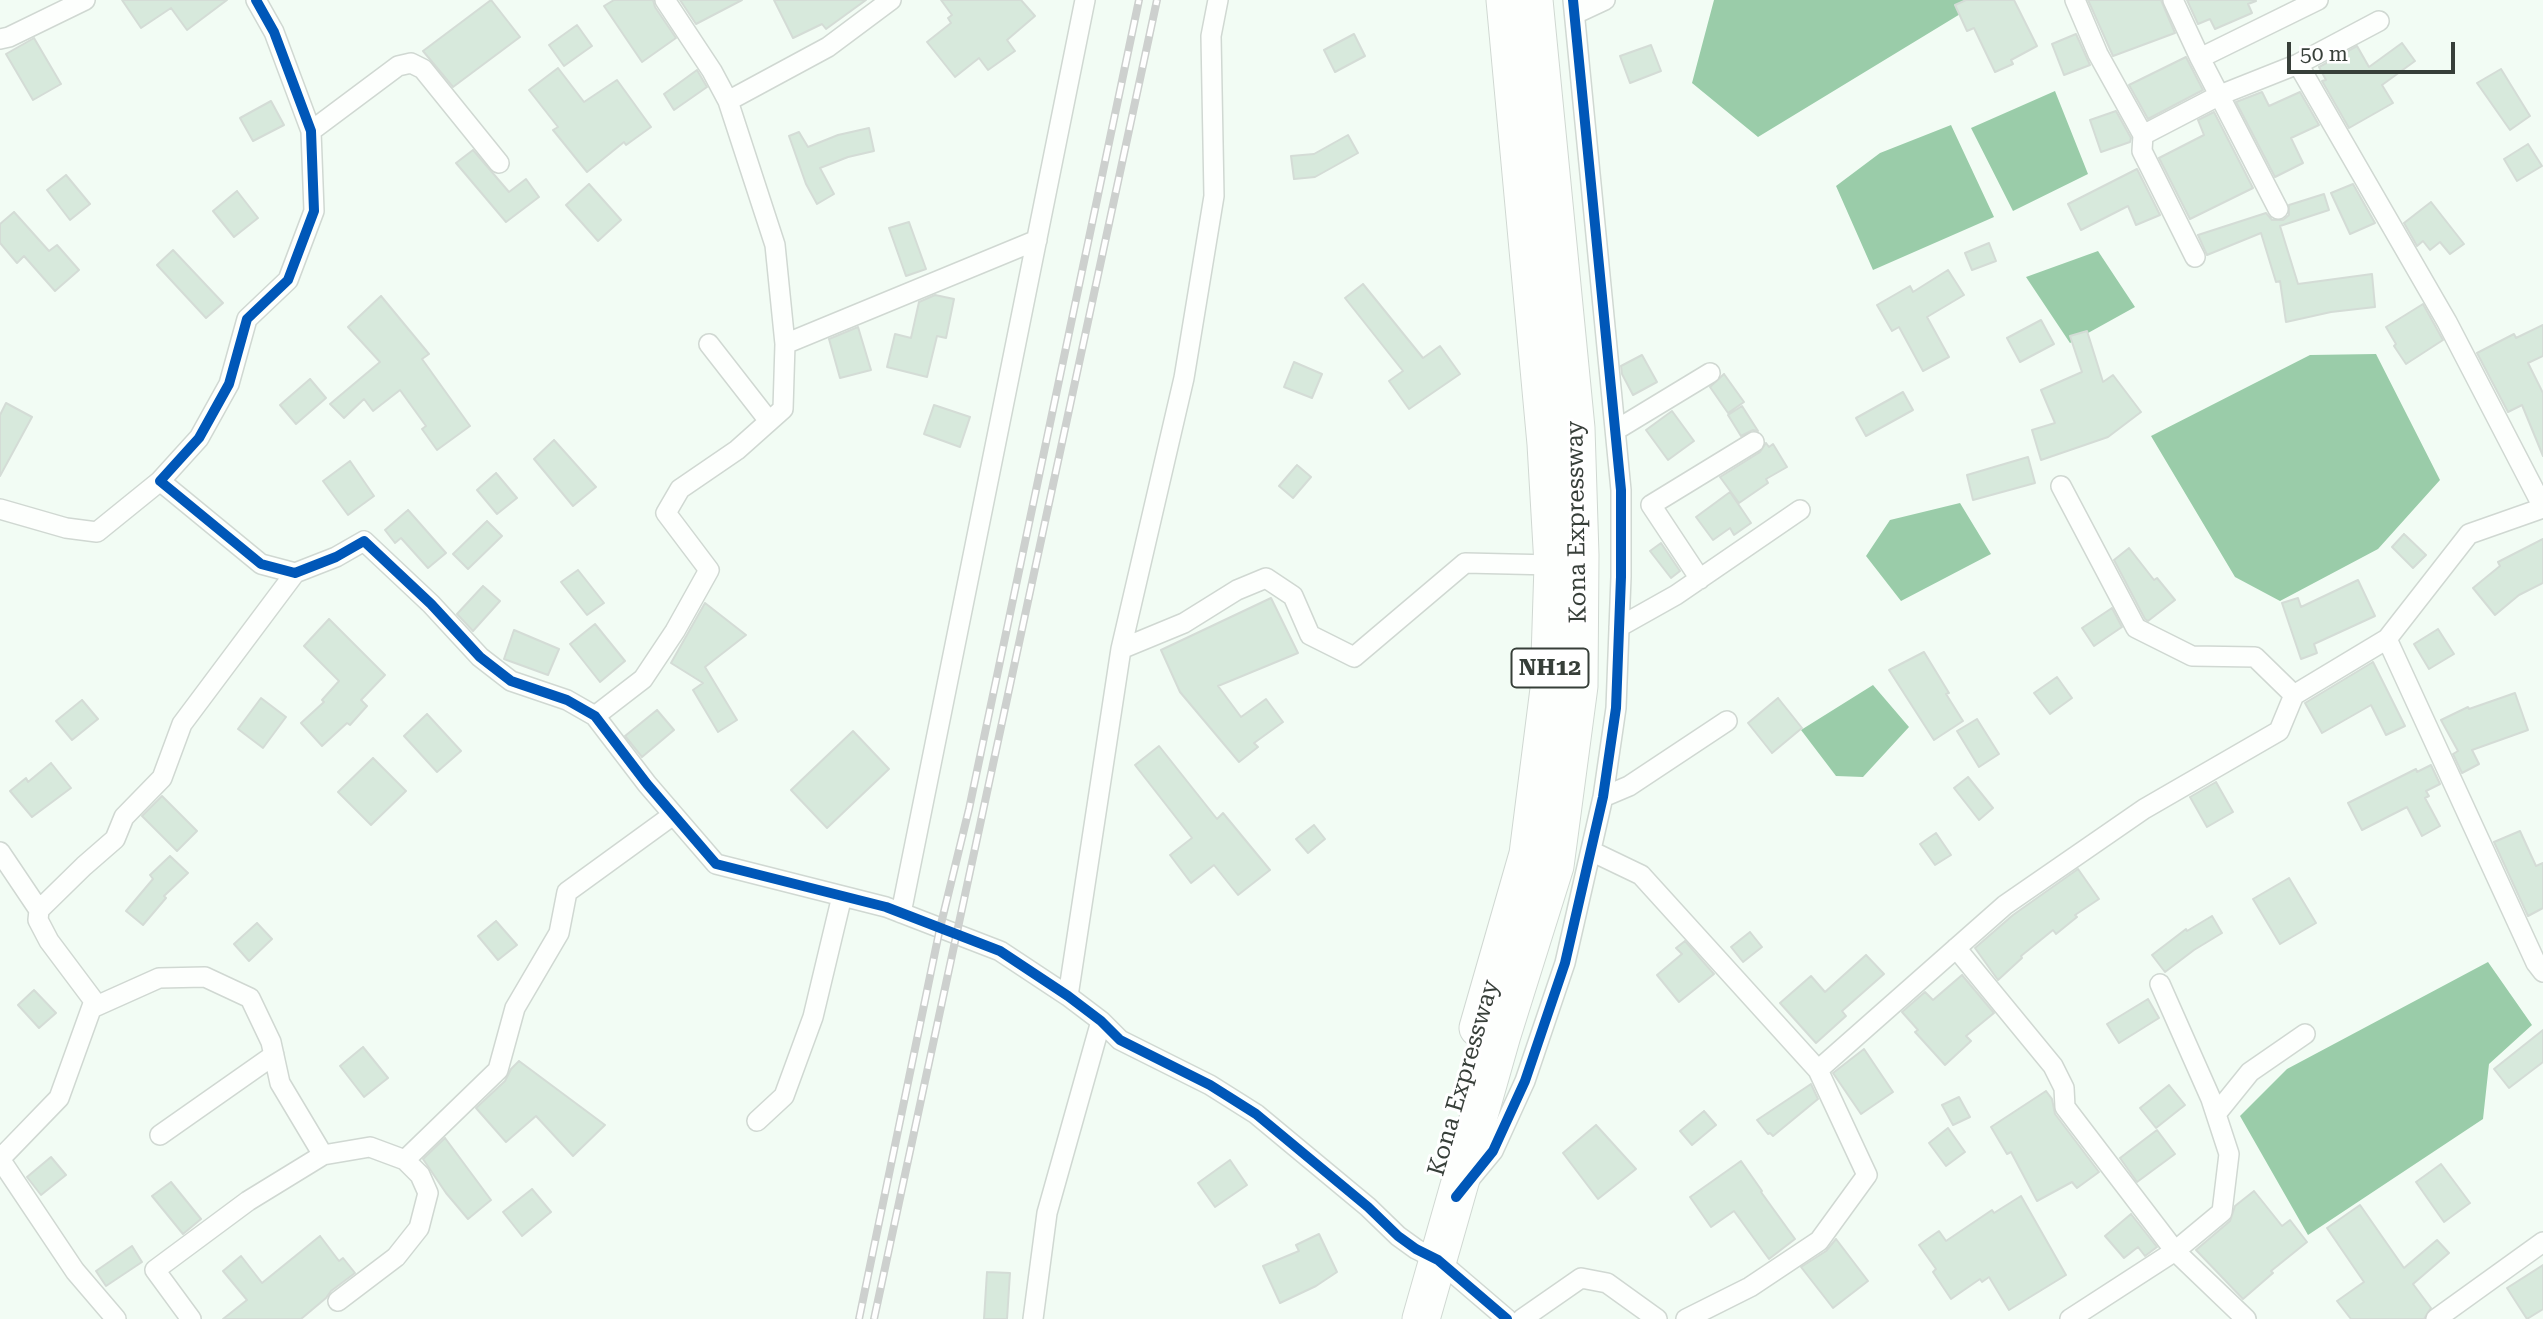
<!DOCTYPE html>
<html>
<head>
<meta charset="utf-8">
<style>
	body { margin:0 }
	#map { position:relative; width:2543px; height:1319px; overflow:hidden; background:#f2fcf4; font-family:"Roboto Serif",serif }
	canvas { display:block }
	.scale { position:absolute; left:2287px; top:42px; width:168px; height:32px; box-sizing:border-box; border:4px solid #373f39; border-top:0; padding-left:9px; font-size:21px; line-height:24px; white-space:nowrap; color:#373f39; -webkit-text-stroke:5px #fff; paint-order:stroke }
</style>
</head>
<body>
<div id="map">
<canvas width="2543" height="1319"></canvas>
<div class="scale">50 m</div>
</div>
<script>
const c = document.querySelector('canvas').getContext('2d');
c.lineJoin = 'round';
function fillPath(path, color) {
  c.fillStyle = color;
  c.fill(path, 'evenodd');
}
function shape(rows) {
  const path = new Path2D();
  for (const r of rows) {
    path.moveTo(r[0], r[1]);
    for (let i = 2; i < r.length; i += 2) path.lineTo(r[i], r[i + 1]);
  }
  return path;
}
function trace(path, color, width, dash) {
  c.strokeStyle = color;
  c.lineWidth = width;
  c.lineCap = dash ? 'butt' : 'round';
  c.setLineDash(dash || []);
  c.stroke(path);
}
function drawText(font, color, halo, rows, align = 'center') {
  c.font = font + ' "Roboto Serif",serif';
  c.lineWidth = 6;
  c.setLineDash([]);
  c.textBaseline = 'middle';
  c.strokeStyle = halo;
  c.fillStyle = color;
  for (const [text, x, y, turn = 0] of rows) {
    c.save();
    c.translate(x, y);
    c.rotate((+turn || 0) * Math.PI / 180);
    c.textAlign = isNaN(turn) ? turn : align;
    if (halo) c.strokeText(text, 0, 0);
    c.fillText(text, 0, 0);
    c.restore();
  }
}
fillPath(shape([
	[1714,0,1973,0,1975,5,1758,137,1692,83],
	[2055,91,2088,174,2013,211,1971,128],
	[1951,125,1994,217,1873,270,1836,186,1880,153],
	[2098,251,2135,307,2070,343,2026,277],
	[2376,354,2440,480,2378,549,2280,601,2235,577,2151,436,2310,355],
	[1960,503,1991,554,1901,601,1866,556,1890,520],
	[1873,685,1909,727,1863,777,1836,776,1801,730],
	[2488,962,2532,1025,2489,1064,2483,1119,2308,1235,2240,1116,2287,1069]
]), '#9acca9');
const building = shape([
	[122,0,227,0,187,30,171,8,141,28,122,0],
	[491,0,520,37,453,87,423,51,491,0],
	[614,0,653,0,655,7,676,38,642,62,604,6,614,0],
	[680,0,742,0,696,24,680,0],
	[774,0,866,0,826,29,822,24,793,38,774,0],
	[941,0,1021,0,1035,16,1007,40,1015,51,988,70,979,58,955,77,927,42,951,23,948,18,952,15,941,0],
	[1966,0,2014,0,2037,46,2011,60,2013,64,1995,72,1974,28,1967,31,1955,5,1966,0],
	[2088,0,2161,0,2175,33,2113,56,2088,0],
	[2187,0,2255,0,2256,1,2248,4,2252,13,2215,29,2210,19,2198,24,2187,0],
	[577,25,592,46,564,66,549,45,577,25],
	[1354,34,1365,56,1335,72,1324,50,1354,34],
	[2076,34,2090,65,2064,75,2052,44,2076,34],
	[34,38,61,84,33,100,6,54,34,38],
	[2402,43,2415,61,2382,85,2393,103,2349,128,2322,81,2326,80,2319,67,2357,46,2369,67,2402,43],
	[1651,45,1661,71,1630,83,1620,56,1651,45],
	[2186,57,2203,90,2148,119,2129,85,2186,57],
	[558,68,584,102,617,80,651,127,626,145,624,142,587,172,553,130,558,127,529,90,558,68],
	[2501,69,2530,116,2510,130,2477,83,2501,69],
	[697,70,707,87,674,110,664,94,697,70],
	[2262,92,2269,106,2300,92,2319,125,2291,138,2303,163,2275,177,2236,102,2262,92],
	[271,101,284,125,253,141,240,118,271,101],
	[2116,111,2131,138,2130,142,2101,152,2090,120,2116,111],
	[2214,112,2253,188,2190,219,2159,158,2204,135,2198,120,2214,112],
	[869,128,874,151,848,157,820,168,834,194,817,204,806,184,789,136,799,132,808,147,838,135,869,128],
	[1348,135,1358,153,1315,177,1294,179,1291,156,1314,154,1348,135],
	[2528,144,2542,166,2517,181,2504,159,2528,144],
	[473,150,509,192,526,179,539,197,506,222,456,163,473,150],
	[2137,169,2160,215,2136,225,2128,206,2081,230,2068,204,2137,169],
	[66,175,90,204,70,220,47,190,66,175],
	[589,184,621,220,598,241,566,205,589,184],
	[2353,184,2375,223,2350,234,2331,193,2353,184],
	[237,191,258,218,234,237,213,211,237,191],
	[2324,194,2329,210,2280,226,2298,284,2372,274,2375,307,2331,312,2286,322,2280,281,2276,282,2261,233,2207,255,2198,235,2266,213,2272,220,2283,220,2289,215,2289,205,2324,194],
	[2431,202,2464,244,2450,254,2440,242,2430,250,2423,241,2417,246,2404,223,2431,202],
	[14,212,49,251,57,245,79,270,55,291,24,256,17,263,0,243,0,224,14,212],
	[909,222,926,269,906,276,889,228,909,222],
	[1989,243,1996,261,1972,270,1965,253,1989,243],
	[173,250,223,303,206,318,157,265,173,250],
	[1948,270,1964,295,1927,317,1949,357,1923,371,1899,327,1892,331,1877,305,1910,286,1913,292,1948,270],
	[1363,284,1423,358,1440,346,1460,374,1409,409,1389,381,1403,371,1345,298,1363,284],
	[935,295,954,299,946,338,937,336,927,377,887,367,895,334,911,338,919,302,935,295],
	[381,296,429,354,422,359,470,426,437,450,422,429,426,426,400,390,373,411,364,399,344,418,330,404,380,362,348,327,381,296],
	[2423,304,2443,340,2406,364,2394,346,2396,344,2386,327,2423,304],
	[2041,320,2054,344,2020,362,2007,338,2041,320],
	[2543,325,2543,356,2528,363,2543,393,2543,456,2522,405,2508,412,2477,353,2514,334,2516,338,2543,325],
	[858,327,871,370,840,378,829,339,858,327],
	[2087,331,2103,382,2113,375,2141,412,2108,437,2041,460,2032,430,2055,423,2041,390,2082,372,2070,336,2087,331],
	[1642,355,1657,382,1633,395,1622,374,1621,366,1642,355],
	[1294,362,1322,374,1312,398,1284,387,1294,362],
	[1724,374,1744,402,1728,413,1710,387,1724,374],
	[310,379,326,398,296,424,280,405,310,379],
	[1903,392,1913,410,1866,436,1856,418,1903,392],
	[6,403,32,417,0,476,0,415,6,403],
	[934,405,970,417,960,447,924,434,934,405],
	[1742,406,1758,431,1753,430,1741,436,1728,415,1742,406],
	[1672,411,1694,441,1668,460,1646,430,1672,411],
	[554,440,596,487,573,506,534,459,554,440],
	[1766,443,1769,447,1773,444,1787,467,1766,479,1768,483,1739,503,1720,477,1760,452,1766,443],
	[2028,457,2035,483,1973,500,1967,475,2028,457],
	[350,461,374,496,348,515,323,481,350,461],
	[1297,465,1311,477,1293,498,1279,486,1297,465],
	[496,473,517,498,497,514,477,490,496,473],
	[1730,492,1751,523,1734,535,1730,528,1713,540,1696,517,1730,492],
	[408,510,446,553,428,568,401,538,395,543,385,530,408,510],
	[487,521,502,536,468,569,453,554,487,521],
	[2404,534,2426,555,2413,568,2392,547,2404,534],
	[2543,539,2543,583,2519,595,2495,615,2473,588,2500,566,2498,562,2543,539],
	[1661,543,1680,571,1671,578,1650,551,1661,543],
	[2129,548,2154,580,2157,578,2175,600,2148,621,2145,619,2114,560,2129,548],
	[578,570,604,603,587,615,561,582,578,570],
	[2358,580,2375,616,2314,644,2317,653,2301,659,2282,603,2298,598,2301,607,2358,580],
	[483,586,500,601,473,631,457,614,483,586],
	[1271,598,1298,653,1218,686,1241,717,1266,699,1283,722,1254,743,1258,747,1239,762,1180,692,1161,650,1271,598],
	[705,603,746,635,705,667,737,720,718,732,693,690,703,683,671,663,705,603],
	[2112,608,2122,627,2094,646,2082,628,2112,608],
	[329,619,385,675,361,700,367,706,350,725,347,723,322,746,301,723,324,702,322,700,339,681,304,646,329,619],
	[595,624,625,661,600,682,570,644,595,624],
	[2438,629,2454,654,2429,669,2414,644,2438,629],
	[514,630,559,649,548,675,504,659,514,630],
	[1924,652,1949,693,1946,694,1963,721,1934,740,1889,670,1924,652],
	[2373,662,2405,726,2386,735,2371,705,2322,733,2305,703,2373,662],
	[2057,677,2072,698,2050,714,2034,693,2057,677],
	[2515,693,2528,730,2472,750,2479,764,2462,773,2453,754,2458,751,2441,720,2468,707,2469,709,2515,693],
	[261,698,286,717,263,748,238,729,261,698],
	[1778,698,1802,728,1772,753,1748,723,1778,698],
	[82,700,98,719,72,740,56,721,82,700],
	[657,710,674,730,642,757,625,736,657,710],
	[427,714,461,751,437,772,404,736,427,714],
	[1977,719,1999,754,1979,767,1957,731,1977,719],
	[853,731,889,769,827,828,791,790,853,731],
	[1159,746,1217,819,1223,813,1270,870,1238,895,1214,865,1191,883,1170,855,1192,838,1135,765,1159,746],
	[373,758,406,791,371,825,338,792,373,758],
	[51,763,71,788,32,817,10,791,26,778,28,782,51,763],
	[2431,765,2440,784,2426,791,2429,796,2425,798,2440,826,2422,836,2407,807,2362,830,2348,803,2416,769,2417,772,2431,765],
	[1968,777,1993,808,1979,820,1954,788,1968,777],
	[2216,782,2233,812,2207,827,2190,797,2216,782],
	[162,796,197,831,177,851,142,816,162,796],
	[1314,825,1325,839,1308,853,1296,839,1314,825],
	[2520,831,2536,866,2543,863,2543,908,2528,916,2494,842,2520,831],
	[1936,833,1951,855,1935,865,1920,844,1936,833],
	[170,856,188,873,164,896,166,898,143,925,126,911,153,879,150,875,170,856],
	[2078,869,2099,899,2075,915,2077,917,2056,934,2053,930,2021,956,2022,958,1998,980,1975,948,2013,915,2078,869],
	[2289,878,2316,923,2280,944,2253,899,2289,878],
	[2212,916,2222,933,2194,950,2165,972,2152,955,2186,929,2187,931,2212,916],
	[496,921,517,945,498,960,478,936,496,921],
	[257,923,272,939,249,961,234,944,257,923],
	[1750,932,1762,947,1743,962,1731,947,1750,932],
	[1685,941,1714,974,1679,1002,1657,975,1682,954,1676,948,1685,941],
	[1866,955,1884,974,1842,1011,1846,1016,1816,1043,1780,1003,1811,976,1825,992,1866,955],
	[1962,975,1994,1013,1966,1036,1971,1041,1945,1065,1915,1032,1918,1030,1902,1012,1925,992,1933,1000,1962,975],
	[34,990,56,1013,39,1028,18,1005,34,990],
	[2148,999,2159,1018,2119,1043,2107,1024,2148,999],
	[2543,1030,2543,1062,2509,1088,2494,1069,2543,1030],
	[363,1047,388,1078,364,1097,340,1066,363,1047],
	[1864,1049,1893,1092,1861,1114,1833,1073,1864,1049],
	[519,1061,605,1125,573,1156,536,1116,506,1142,476,1108,505,1081,511,1069,519,1061],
	[1811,1084,1818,1099,1773,1136,1770,1133,1768,1134,1757,1120,1811,1084],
	[2169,1085,2185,1105,2156,1128,2140,1108,2169,1085],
	[2046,1091,2052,1099,2055,1114,2099,1172,2077,1188,2072,1182,2037,1201,2011,1152,2007,1154,1991,1127,2046,1091],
	[1959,1097,1970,1117,1953,1125,1942,1105,1959,1097],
	[1704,1111,1716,1125,1692,1145,1680,1131,1704,1111],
	[1596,1125,1636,1169,1598,1199,1563,1153,1596,1125],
	[1948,1128,1965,1152,1946,1166,1929,1143,1948,1128],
	[2157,1130,2175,1154,2137,1182,2120,1158,2157,1130],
	[445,1138,491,1200,468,1219,446,1193,423,1159,445,1138],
	[51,1157,66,1175,41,1195,27,1177,51,1157],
	[1230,1160,1247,1185,1215,1207,1198,1183,1230,1160],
	[1741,1161,1762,1191,1761,1192,1795,1239,1769,1259,1734,1211,1711,1227,1690,1197,1741,1161],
	[2441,1164,2470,1203,2444,1222,2416,1182,2441,1164],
	[171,1182,201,1219,183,1234,152,1196,171,1182],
	[532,1189,551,1212,522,1236,503,1212,532,1189],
	[2254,1191,2282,1226,2290,1220,2307,1242,2271,1271,2273,1273,2243,1299,2196,1250,2230,1221,2235,1206,2254,1191],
	[2021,1196,2066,1275,2009,1310,1989,1277,1982,1282,1980,1279,1951,1299,1933,1272,1936,1269,1919,1245,1939,1231,1946,1241,1992,1210,1994,1213,2021,1196],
	[2360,1205,2404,1268,2437,1240,2449,1253,2413,1284,2431,1308,2424,1319,2351,1319,2337,1301,2364,1282,2327,1228,2360,1205],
	[2131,1214,2157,1247,2145,1256,2138,1247,2124,1258,2105,1236,2131,1214],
	[1319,1234,1337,1272,1316,1286,1280,1303,1263,1266,1299,1251,1296,1245,1319,1234],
	[320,1236,339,1261,343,1258,355,1273,331,1291,326,1298,301,1319,223,1319,247,1300,223,1271,241,1256,262,1283,320,1236],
	[1836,1239,1868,1281,1833,1308,1801,1267,1826,1251,1836,1239],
	[132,1246,142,1262,106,1286,96,1271,132,1246],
	[2543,1265,2543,1309,2527,1319,2507,1288,2543,1265],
	[987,1272,1010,1273,1007,1319,984,1319,987,1272]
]);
fillPath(building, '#d7e9dc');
trace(building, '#d4dcd6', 2);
const street = shape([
	[256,0,274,32,311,131,314,211,288,280,247,319,229,384,199,438,160,481,261,564,295,573,336,557,364,541,431,604,480,657,511,681,567,700,595,716,647,784,716,864,886,907,1000,951,1068,996,1101,1021,1120,1040,1210,1085,1256,1114,1368,1207,1398,1236,1416,1249,1438,1260,1507,1319],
	[2075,0,2098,54,2143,135,2142,151,2195,257],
	[2173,0,2200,58,2278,209],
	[1575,14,1605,0],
	[0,39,9,37,85,0],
	[2200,58,2318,0],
	[2298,64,2447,322,2543,507],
	[728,101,828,47,891,0],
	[311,131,398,66,411,63,423,69,499,163],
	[2143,135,2220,95,2298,64,2379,21],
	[709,344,769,421],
	[785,344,1037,240],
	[1616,430,1710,373],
	[2061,486,2136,628,2192,656,2255,657,2294,695],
	[2543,508,2469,534,2387,639,2536,963,2543,972],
	[0,509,66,528,97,532,160,481],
	[1700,579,1651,505,1754,442],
	[1619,627,1676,595,1800,510],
	[1121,649,1184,623,1237,590,1266,578,1293,596,1310,635,1354,657,1465,563,1553,565],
	[595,716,643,679,675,631,709,570,666,513,680,489,737,450,783,409,785,344,775,245,728,101,712,71,665,0],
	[1603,797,1629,786,1727,721],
	[1591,851,1641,875,1818,1070,1867,1175,1819,1241,1750,1287,1686,1319],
	[0,852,39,910,38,920,49,941,94,1001,59,1098,0,1159,75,1271,116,1319],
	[39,910,84,866,115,839,124,817,162,778,182,724,295,573],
	[901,913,1085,0],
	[1956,948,2053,1066,2064,1088,2065,1107,2175,1251,2222,1212,2229,1154,2211,1099,2160,984],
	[1068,996,1121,649,1184,378,1214,196,1211,36,1218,0],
	[92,1008,159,978,205,977,250,998,271,1042,280,1083,323,1155],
	[1818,1070,2005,905,2144,809,2279,731,2294,695,2387,639],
	[2216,1114,2250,1072,2305,1034],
	[757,1121,784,1096,813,1017,842,896],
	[160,1135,274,1055],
	[1469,1180,1493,1151,1525,1081,1565,963,1603,797,1616,708,1621,577,1621,490,1573,0],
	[338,1301,396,1257,419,1228,428,1193,420,1175,405,1160],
	[191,1319,155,1270,248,1201,323,1155,370,1147,405,1160,498,1070,515,1008,559,933,567,892,673,815],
	[1033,1319,1047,1213,1101,1021],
	[1522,1319,1581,1278,1607,1283,1657,1319],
	[2070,1319,2175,1251,2246,1319],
	[2436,1319,2543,1242]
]);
const highway = shape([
	[1478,1028,1528,854,1549,689,1553,565,1546,444,1505,0],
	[1421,1319,1502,1035,1555,866,1579,686,1580,555,1576,428,1534,0]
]);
trace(street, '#d0d8d2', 22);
trace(highway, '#d0d8d2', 39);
trace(street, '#fdfffd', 19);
trace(highway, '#fdfffd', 37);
const rail = shape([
	[859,1319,940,928,969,809,1139,0],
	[874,1319,1157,0]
]);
trace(rail, '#cdd0ce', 8);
trace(rail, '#fff', 5, [16]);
trace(shape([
	[256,0,274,32,311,131,314,211,288,280,247,319,229,384,199,438,160,481,261,564,295,573,336,557,364,541,431,604,480,657,511,681,567,700,595,716,647,784,716,864,886,907,1000,951,1068,996,1101,1021,1120,1040,1210,1085,1256,1114,1368,1207,1398,1236,1416,1249,1438,1260,1507,1319],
	[1456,1197,1493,1151,1525,1081,1565,963,1603,797,1616,708,1621,577,1621,490,1573,0]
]), '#0057b8', 10);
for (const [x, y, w] of [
	[1550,668,77]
]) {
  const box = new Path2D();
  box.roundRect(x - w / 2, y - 19.5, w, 39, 5);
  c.fillStyle = '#fff';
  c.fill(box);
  trace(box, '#373f39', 2);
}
drawText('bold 23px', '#373f39', null, [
	["NH12",1550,668]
]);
drawText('24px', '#373f39', '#fff', [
	["Kona Expressway",1577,522,-91],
	["Kona Expressway",1464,1078,-74]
]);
</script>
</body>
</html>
